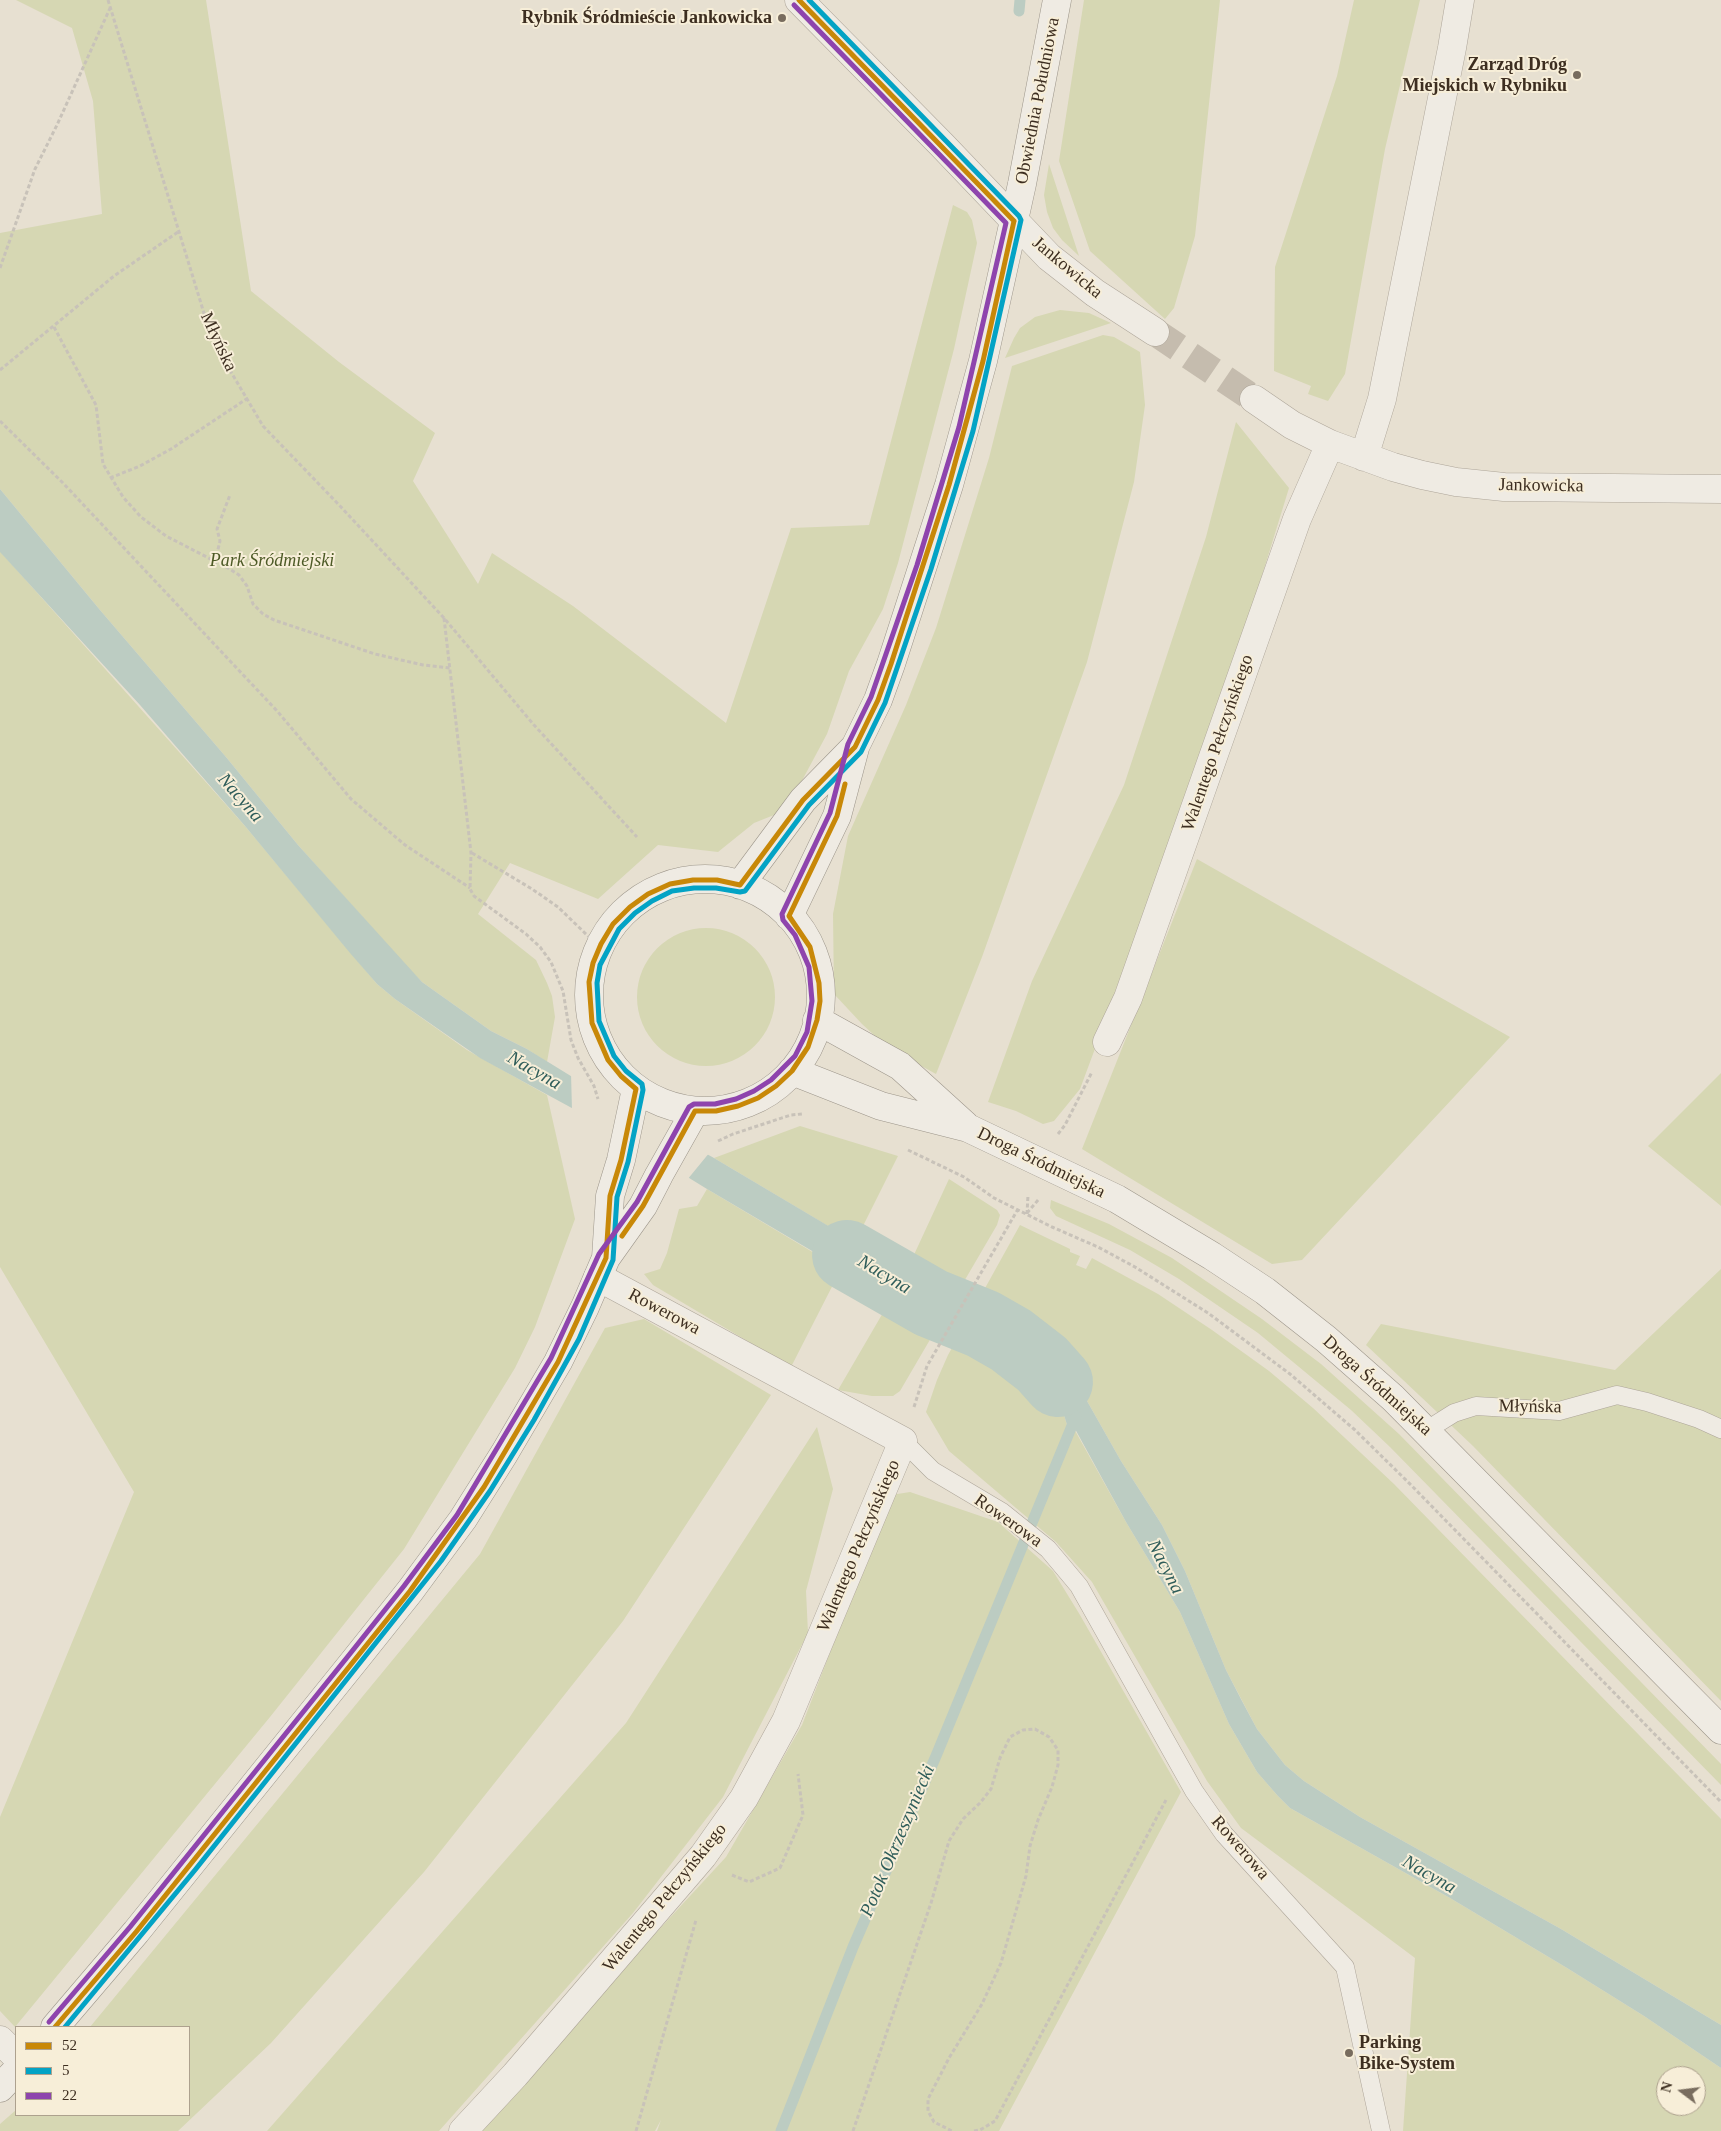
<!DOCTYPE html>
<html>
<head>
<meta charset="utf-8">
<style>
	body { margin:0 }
	#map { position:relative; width:1721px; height:2131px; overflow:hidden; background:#e7e0d1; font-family:Georgia,serif }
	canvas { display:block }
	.legend { position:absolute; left:15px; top:2026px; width:175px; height:90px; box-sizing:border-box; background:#f7eed8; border:1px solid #ada18e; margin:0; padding:6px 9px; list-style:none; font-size:15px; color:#3d2e20 }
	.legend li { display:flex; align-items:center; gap:10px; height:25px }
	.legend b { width:25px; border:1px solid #ada18e }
	.north { position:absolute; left:1656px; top:2066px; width:50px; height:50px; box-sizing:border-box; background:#f7eed8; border:1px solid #ada18e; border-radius:50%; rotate:285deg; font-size:14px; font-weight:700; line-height:20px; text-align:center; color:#3d2e20 }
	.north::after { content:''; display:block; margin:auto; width:18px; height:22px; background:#786c5e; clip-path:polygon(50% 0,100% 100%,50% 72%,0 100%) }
</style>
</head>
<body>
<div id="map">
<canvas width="1721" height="2131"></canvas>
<ul class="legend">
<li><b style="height:6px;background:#c88808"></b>52</li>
<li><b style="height:6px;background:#03a3c5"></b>5</li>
<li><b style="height:6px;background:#8e44ad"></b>22</li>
</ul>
<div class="north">N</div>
</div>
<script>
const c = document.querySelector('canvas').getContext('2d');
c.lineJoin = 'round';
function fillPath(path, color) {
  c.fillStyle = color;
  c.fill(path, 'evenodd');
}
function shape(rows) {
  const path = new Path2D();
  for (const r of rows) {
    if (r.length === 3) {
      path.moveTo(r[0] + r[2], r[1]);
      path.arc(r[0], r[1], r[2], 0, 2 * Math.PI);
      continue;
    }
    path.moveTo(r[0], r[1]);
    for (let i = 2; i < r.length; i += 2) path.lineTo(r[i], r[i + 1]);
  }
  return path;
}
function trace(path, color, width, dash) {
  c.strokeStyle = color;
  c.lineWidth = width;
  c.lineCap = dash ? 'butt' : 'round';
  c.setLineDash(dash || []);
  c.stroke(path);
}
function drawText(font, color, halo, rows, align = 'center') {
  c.font = font + ' Georgia,serif';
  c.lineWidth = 4;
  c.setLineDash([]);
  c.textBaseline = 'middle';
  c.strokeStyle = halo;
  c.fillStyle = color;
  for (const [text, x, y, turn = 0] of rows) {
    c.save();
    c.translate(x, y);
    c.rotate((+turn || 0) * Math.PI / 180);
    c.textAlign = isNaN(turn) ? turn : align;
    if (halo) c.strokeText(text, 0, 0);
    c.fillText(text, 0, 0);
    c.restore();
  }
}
fillPath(shape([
	[16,0,206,0,251,291,339,362,435,433,413,481,478,584,492,553,573,606,726,723,791,528,869,525,953,205,967,212,972,220,977,243,954,349,898,563,883,609,849,671,827,734,798,788,779,813,754,823,718,852,658,845,598,899,510,863,478,914,536,960,547,983,552,996,555,1017,547,1062,527,1049,491,1031,422,982,405,965,298,845,226,757,100,610,0,489,0,233,102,214,93,101,72,28],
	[1084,0,1220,0,1195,236,1174,308,1165,319,1090,251,1059,161],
	[1354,0,1420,0,1385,149,1345,374,1328,401,1308,394,1311,386,1274,371,1275,267,1337,76],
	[1049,164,1079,256,1062,240,1053,228,1047,212,1044,195],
	[1060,310,1089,313,1111,323,1005,358,1014,338,1020,328,1035,317],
	[1103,335,1114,337,1140,352,1145,405,1134,482,1087,662,982,957,936,1074,887,1047,862,1024,834,994,833,914,848,836,906,705,936,628,989,458,1012,366],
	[1236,422,1289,488,1218,718,1080,1089,1054,1121,1043,1124,1016,1111,988,1102,1032,981,1124,785,1206,537],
	[0,551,245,826,377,984,395,999,467,1050,547,1095,575,1219,535,1327,515,1368,404,1549,270,1717,15,2027,0,2011,0,1817,134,1492,0,1267],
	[1197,859,1510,1037,1302,1260,1272,1264,1082,1149],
	[706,997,69],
	[1721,1073,1721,1206,1648,1146],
	[800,1126,898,1156,855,1242,714,1158],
	[949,1179,997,1210,1000,1215,997,1225,900,1391,893,1396,872,1396,838,1390,891,1299,924,1317,938,1290,906,1272],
	[707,1189,841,1269,791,1367,653,1285,644,1274,660,1269,667,1253,679,1209,697,1206],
	[1051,1200,1109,1224,1172,1258,1262,1319,1321,1364,1399,1434,1721,1764,1721,1785,1390,1447,1351,1410,1258,1333,1179,1279,1130,1250,1056,1216,1050,1208],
	[1020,1225,1070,1249,1070,1252,1080,1256,1076,1265,1086,1269,1092,1258,1158,1294,1212,1330,1269,1371,1313,1408,1394,1484,1721,1819,1721,2025,1561,1929,1360,1817,1304,1781,1285,1765,1257,1729,1226,1670,1185,1571,1162,1525,1121,1461,1078,1385,1058,1359,1036,1339,990,1310,976,1338,1008,1355,1020,1364,1038,1380,1055,1399,1063,1412,1068,1428,1073,1427,1126,1522,1180,1612,1229,1724,1257,1772,1277,1795,1290,1808,1450,1898,1567,1968,1644,2016,1721,2068,1721,2131,1403,2131,1415,1958,1241,1828,1207,1781,1092,1582,1056,1542,949,1451,926,1412,937,1380,948,1355],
	[1666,2076,1696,2076,1696,2106,1666,2106],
	[1721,1269,1721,1701,1473,1446,1366,1345,1381,1324,1615,1370],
	[644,1319,771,1395,623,1621,424,1872,271,2043,178,2131,0,2131,0,2124,16,2110,16,2115,189,2115,189,2027,90,2027,480,1554,605,1328],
	[817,1427,833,1489,806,1591,808,1633,723,1797,633,1913,439,2131,267,2131,626,1723],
	[910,1492,998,1522,1053,1571,1080,1615,1181,1792,999,2131,657,2131,661,2120,655,2131,473,2131,726,1857,802,1725,891,1495]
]), '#d6d7b3');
fillPath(shape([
	[0,489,100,610,226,757,298,845,422,982,491,1031,527,1049,613,1102,714,1158,906,1272,938,1290,924,1317,707,1189,603,1125,480,1058,395,999,377,984,350,953,245,826,140,705,0,552],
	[990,1310,1036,1339,1058,1359,1078,1385,1121,1461,1162,1525,1185,1571,1226,1670,1242,1701,1257,1729,1285,1765,1304,1781,1360,1817,1561,1929,1721,2025,1721,2068,1644,2016,1567,1968,1450,1898,1290,1808,1277,1795,1257,1772,1229,1724,1180,1612,1126,1522,1074,1427,1072,1429,1068,1428,1063,1412,1055,1399,1038,1380,1020,1364,1008,1355,976,1338]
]), '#bcccc2');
fillPath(shape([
	[571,1073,614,1099,710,1152,687,1180,572,1110],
	[856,1240,907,1270,890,1301,840,1271]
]), '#e7e0d1');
trace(shape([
	[1019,11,1020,0],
	[781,2131,853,1947,936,1756,1076,1416]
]), '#bcccc2', 11);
trace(shape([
	[847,1255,931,1303,983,1324,1011,1340,1042,1364,1058,1382]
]), '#bcccc2', 70);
trace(shape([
	[1155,332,1254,399]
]), '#c5bcae', 28, [28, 14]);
const lane = shape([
	[1427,1430,1454,1413,1476,1406,1559,1411,1617,1395,1647,1402,1699,1419,1721,1429],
	[903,1441,933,1471,1002,1512,1048,1549,1079,1586,1194,1791,1224,1834,1345,1967,1381,2131]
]);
const street = shape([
	[799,0,942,145,1049,257,1095,293,1155,332],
	[1254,399,1292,425,1330,444,1393,467,1422,475,1456,482,1504,487,1721,489],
	[1364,457,1382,399,1452,48,1460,0],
	[1107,1042,1128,998,1297,519,1330,444],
	[0,2040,16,2056],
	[463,2131,515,2075,703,1856,744,1798,786,1721,903,1441,598,1277]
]);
const secondary = shape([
	[705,995,116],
	[740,885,803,800,855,747,878,700,891,664,949,485,983,361,1022,184,1057,0],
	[789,916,837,816,855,748],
	[817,1020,900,1066,965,1125],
	[792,1071,881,1106,968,1128,1117,1199,1212,1256,1265,1291,1326,1339,1393,1398,1721,1730],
	[606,1258,610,1196,621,1160,636,1089],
	[55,2027,136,1932,355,1660,410,1591,463,1519,504,1454,558,1362,585,1307,606,1258,643,1206,659,1175,695,1111],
	[0,2088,16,2071]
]);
trace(lane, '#ada599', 19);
trace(street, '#ada599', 29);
trace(secondary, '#9c958a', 29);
trace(shape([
	[108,0,207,323,231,372,263,426,341,507,444,618,534,725,637,837],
	[0,268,35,169,57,125,111,6],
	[54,327,96,405,103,464,123,497,141,517,166,536,228,568,239,575,247,586,253,604,263,614,274,620,375,654,423,665,450,668],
	[0,370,114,276,178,232],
	[0,421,63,483,278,712,351,799,405,845,470,888],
	[110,478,140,466,171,449,248,398],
	[215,562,220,541,217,529,230,495],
	[444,618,471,853,470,889,474,896,526,934,540,947,551,962,563,991,571,1040,578,1058,594,1086,598,1099],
	[472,853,532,889,558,907,589,937,601,944],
	[1058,1134,1065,1125,1092,1072],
	[718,1141,733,1134,791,1115,802,1114],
	[908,1150,964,1177,994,1198,1052,1227,1098,1247,1135,1267,1208,1313,1290,1374,1355,1430,1411,1485,1721,1802],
	[1027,1213,1039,1199],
	[1027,1214,1028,1195],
	[914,1407,927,1366,1018,1209],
	[732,1875,749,1882,780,1868,803,1815,798,1774],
	[636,2131,696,1920],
	[853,2131,931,1903,949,1841,963,1819,980,1803,991,1789,1000,1758,1010,1737,1023,1730,1035,1729,1049,1737,1058,1750,1058,1765,1052,1787,1038,1820,1030,1846,1026,1876,1001,1963,982,2004,949,2058,928,2099,928,2111,934,2122,952,2131],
	[974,2131,980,2130,995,2121,1166,1800]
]), '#c8c2b9', 3, [4, 2.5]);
trace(lane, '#efebe3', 18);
trace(street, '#efebe3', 28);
trace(secondary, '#efebe3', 28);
trace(shape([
	[799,0,1014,221],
	[622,1236,643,1206,695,1111,716,1111,738,1106,758,1098,776,1086,792,1071,808,1047,817,1020,820,1001,819,983,810,947,789,916,837,816,845,784],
	[55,2027,136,1932,410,1591,484,1487,558,1362,606,1258,610,1196,621,1160,636,1089,621,1076,608,1060,592,1023,589,982,593,963,601,944,613,924,630,907,648,894,670,884,693,880,717,880,740,885,803,800,855,747,878,700,891,664,949,485,983,361,1014,221]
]), '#c88808', 5);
trace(shape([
	[65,2027,195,1870,441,1561,490,1491,534,1420,579,1339,613,1260,617,1197,628,1162,643,1090,642,1084,626,1071,614,1056,599,1021,597,983,600,965,619,929,635,913,652,901,672,891,694,888,716,888,740,892,745,891,809,805,861,752,885,703,931,569,973,431,1021,220,1019,216,809,0]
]), '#03a3c5', 5);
trace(shape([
	[49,2022,130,1927,349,1655,404,1586,457,1515,551,1358,599,1254,637,1202,689,1107,694,1104,715,1104,736,1099,754,1091,771,1080,795,1056,807,1032,812,1001,809,967,795,935,783,920,782,914,830,813,848,744,871,697,917,565,959,427,1006,223,794,5]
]), '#8e44ad', 5);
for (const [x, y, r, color] of [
	[782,18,5,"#786c5e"],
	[1577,75,5,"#786c5e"],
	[1349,2053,5,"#786c5e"]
]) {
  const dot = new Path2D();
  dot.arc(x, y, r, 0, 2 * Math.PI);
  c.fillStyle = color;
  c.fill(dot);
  trace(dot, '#f7eed8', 2);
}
drawText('bold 18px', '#3d2e20', '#f7eed8', [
	["Rybnik Śródmieście Jankowicka",772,18],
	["Zarząd Dróg",1567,65],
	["Miejskich w Rybniku",1567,86],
	["Parking",1359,2043,"left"],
	["Bike-System",1359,2064,"left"]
], 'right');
drawText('18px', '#3d2e20', '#f7eed8', [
	["Obwiednia Południowa",1038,101,-79],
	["Jankowicka",1067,268,40],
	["Młyńska",218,342,65],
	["Jankowicka",1541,486,1],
	["Walentego Pełczyńskiego",1218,743,-71],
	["Droga Śródmiejska",1041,1163,26],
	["Rowerowa",664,1312,28],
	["Droga Śródmiejska",1377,1386,42],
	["Młyńska",1530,1407,1],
	["Rowerowa",1008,1521,35],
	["Walentego Pełczyńskiego",859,1546,-67],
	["Rowerowa",1240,1848,49],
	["Walentego Pełczyńskiego",665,1898,-51]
]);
drawText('italic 18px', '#4d5a26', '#f7eed8', [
	["Park Śródmiejski",272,561]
]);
drawText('italic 19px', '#2f5d5a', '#f7eed8', [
	["Nacyna",240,798,49],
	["Nacyna",534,1071,30],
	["Nacyna",884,1275,31],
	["Nacyna",1165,1567,63],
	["Potok Okrzeszyniecki",898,1841,-67],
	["Nacyna",1429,1875,30]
]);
</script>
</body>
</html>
